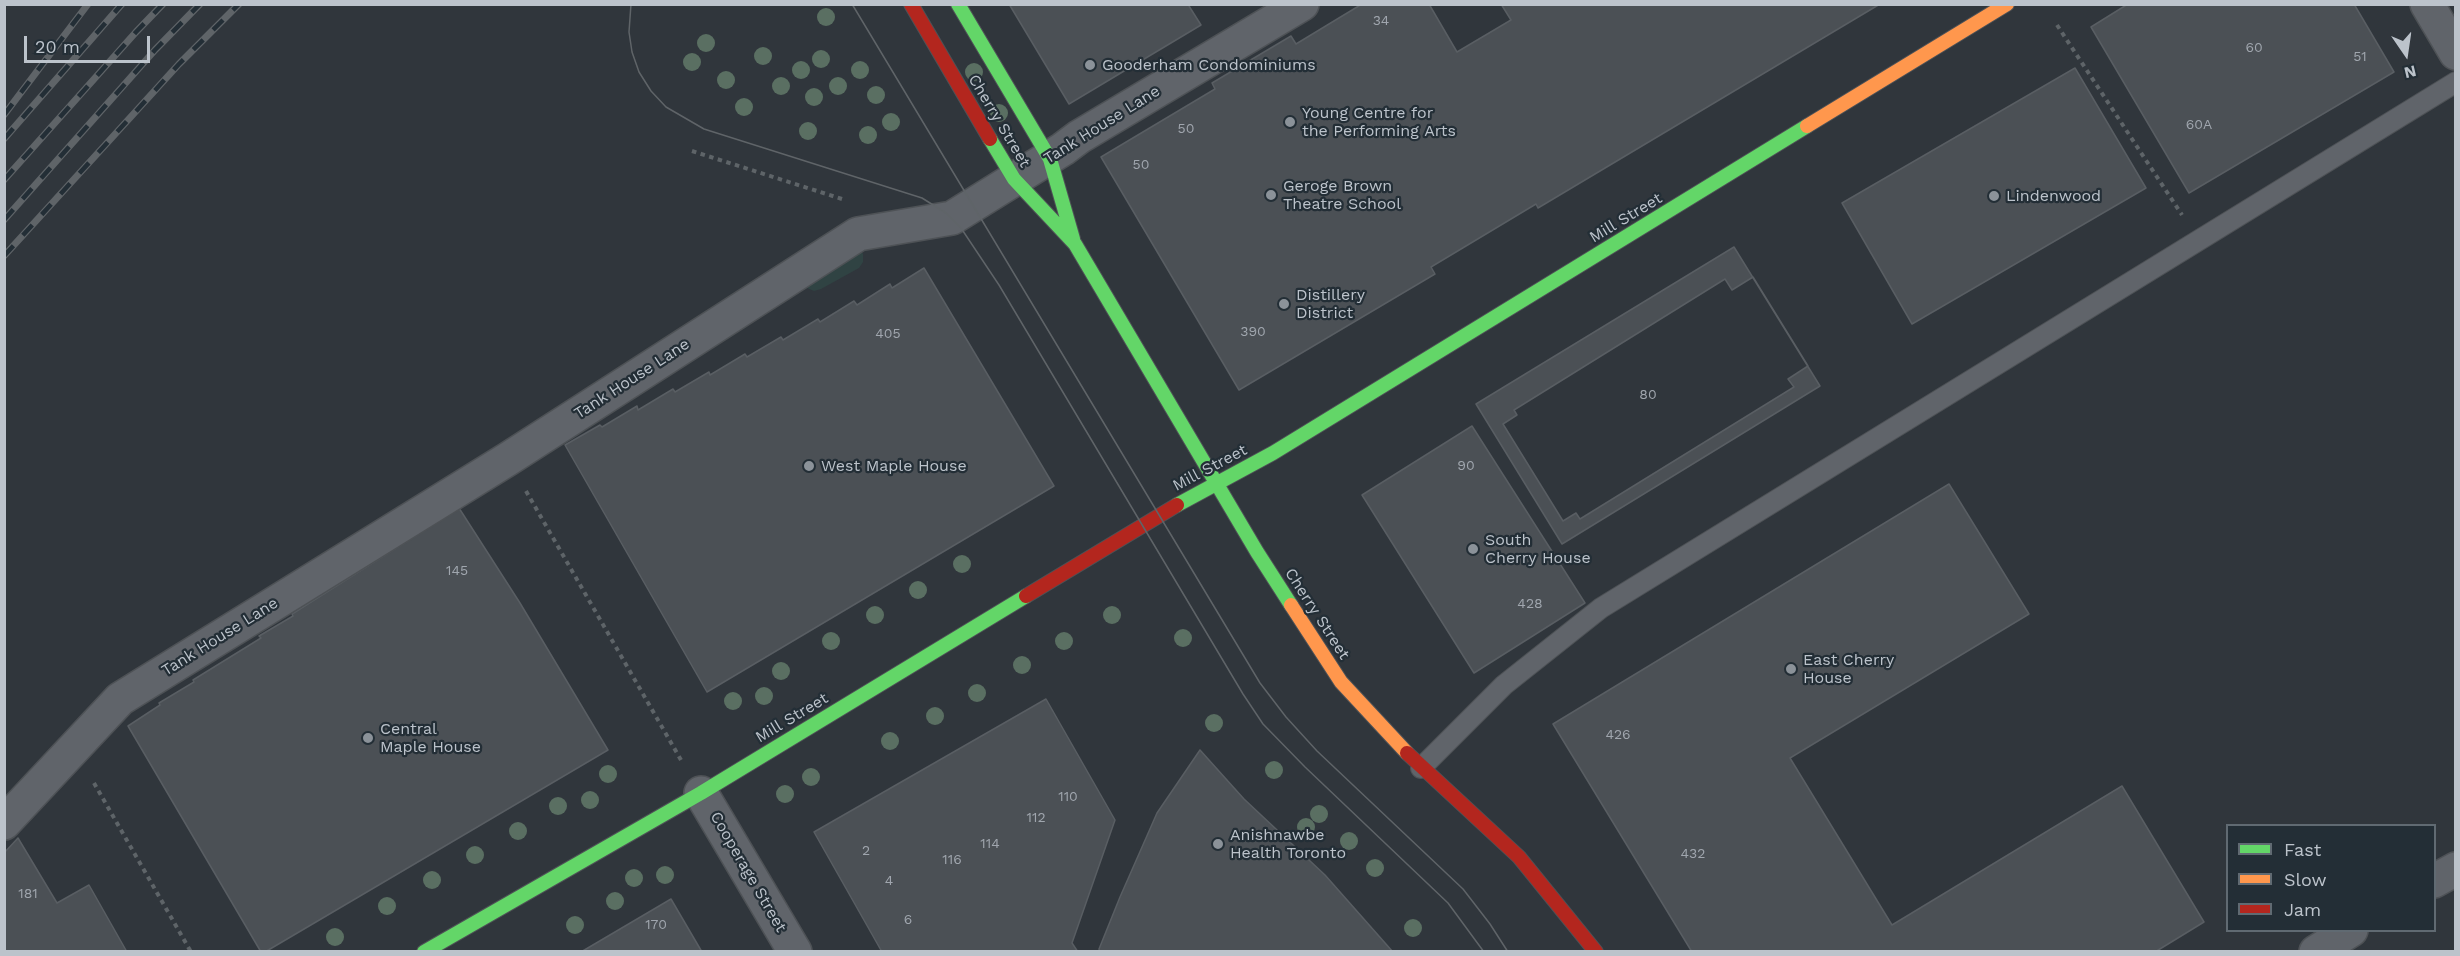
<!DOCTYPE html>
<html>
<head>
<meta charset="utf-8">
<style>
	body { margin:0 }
	#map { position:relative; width:2460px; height:956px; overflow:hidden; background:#30363c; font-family:"Work Sans",sans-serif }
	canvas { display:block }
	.frame { position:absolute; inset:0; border:6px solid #bcc3cb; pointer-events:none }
	.legend { position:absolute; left:2226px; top:824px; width:210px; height:108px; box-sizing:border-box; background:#232e36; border:2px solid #606a72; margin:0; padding:8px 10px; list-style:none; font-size:18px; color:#bcc3cb }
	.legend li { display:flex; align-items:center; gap:12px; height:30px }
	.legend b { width:30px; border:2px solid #606a72 }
	.north { position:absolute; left:2376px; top:24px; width:60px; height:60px; -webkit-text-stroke:4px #232e36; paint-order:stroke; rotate:167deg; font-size:16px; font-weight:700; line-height:24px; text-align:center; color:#bcc3cb }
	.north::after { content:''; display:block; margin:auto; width:21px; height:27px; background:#bcc3cb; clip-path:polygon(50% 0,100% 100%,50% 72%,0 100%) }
	.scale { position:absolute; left:24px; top:36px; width:126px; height:27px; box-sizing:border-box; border:3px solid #bcc3cb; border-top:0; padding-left:8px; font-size:18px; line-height:21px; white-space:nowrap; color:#bcc3cb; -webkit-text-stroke:4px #232e36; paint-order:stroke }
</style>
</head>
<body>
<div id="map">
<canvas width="2460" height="956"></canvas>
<div class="frame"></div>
<ul class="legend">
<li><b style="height:8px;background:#63d668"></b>Fast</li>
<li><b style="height:8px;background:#ff974d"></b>Slow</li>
<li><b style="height:8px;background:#b3261e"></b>Jam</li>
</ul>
<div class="north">N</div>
<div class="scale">20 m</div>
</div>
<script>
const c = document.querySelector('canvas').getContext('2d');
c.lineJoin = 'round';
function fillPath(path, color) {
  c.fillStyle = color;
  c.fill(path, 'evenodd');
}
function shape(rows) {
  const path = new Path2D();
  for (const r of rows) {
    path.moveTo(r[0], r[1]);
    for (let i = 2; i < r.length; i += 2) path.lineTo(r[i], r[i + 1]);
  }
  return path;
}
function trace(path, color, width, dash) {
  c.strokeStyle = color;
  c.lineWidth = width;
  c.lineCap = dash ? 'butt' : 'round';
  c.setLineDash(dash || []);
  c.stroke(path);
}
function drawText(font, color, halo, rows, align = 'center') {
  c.font = font + ' "Work Sans",sans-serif';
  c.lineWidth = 4.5;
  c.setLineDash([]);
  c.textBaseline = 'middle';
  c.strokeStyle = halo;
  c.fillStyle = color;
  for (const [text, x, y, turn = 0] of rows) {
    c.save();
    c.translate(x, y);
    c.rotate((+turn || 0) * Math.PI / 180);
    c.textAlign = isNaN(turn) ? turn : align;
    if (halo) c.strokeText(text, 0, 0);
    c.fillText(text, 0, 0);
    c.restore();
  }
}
fillPath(shape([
	[859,248,863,254,863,262,859,268,821,289,814,291,807,288,802,282]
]), '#304343');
const building = shape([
	[1009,4,1191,4,1189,6,1201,25,1069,104,1009,4],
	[1362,4,1429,4,1457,52,1511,20,1501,4,1880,4,1538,208,1536,204,1431,267,1435,274,1239,390,1101,157,1215,89,1212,83,1291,36,1296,44,1362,4],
	[2128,4,2354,4,2394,72,2189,193,2091,27,2128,4],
	[2075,68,2146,188,1912,324,1842,203,2075,68],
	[1734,247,1820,386,1562,544,1476,404,1734,247],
	[924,268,1054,486,707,692,565,445,600,425,602,427,637,406,638,410,673,389,675,392,709,372,710,375,745,354,747,357,781,337,783,340,818,319,820,322,854,301,857,305,890,284,892,288,924,268],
	[1753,277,1808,366,1788,379,1794,387,1580,519,1576,513,1563,521,1503,424,1517,415,1514,410,1725,279,1732,290,1753,277],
	[1472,426,1585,603,1474,673,1362,495,1472,426],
	[1949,484,2029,614,1790,758,1892,925,2122,786,2204,922,2155,952,1692,952,1553,724,1949,484],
	[459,508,520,603,608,750,265,952,261,952,128,726,160,705,159,703,194,682,193,680,261,638,259,636,293,616,292,614,459,508],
	[1046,699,1115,820,1072,943,1078,952,882,952,814,832,1046,699],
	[1200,750,1244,799,1325,875,1393,952,1100,952,1099,949,1120,897,1157,813,1200,750],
	[18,838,57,903,89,885,127,952,4,952,4,853,18,838],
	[671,899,702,952,581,952,671,899]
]);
fillPath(building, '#4b5055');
trace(building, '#595e63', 1.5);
const lane = shape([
	[1421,768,1504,685,1601,608,2456,82]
]);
const street = shape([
	[2427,4,2456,53],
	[701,793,795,952],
	[4,823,120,699,508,459,858,234,952,218,1063,149,1079,137,1302,4],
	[2434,881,2456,869],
	[2316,952,2351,930]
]);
const fast = shape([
	[958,4,1050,159,1073,239],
	[990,139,1014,179,1075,244,1257,552,1291,605],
	[1177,505,1273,453,1807,126],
	[424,952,701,793,1026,596]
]);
const slow = shape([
	[1807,126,2007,4],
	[1291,605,1341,682,1407,753]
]);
const jam = shape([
	[911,4,990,139],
	[1026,596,1177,505],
	[1407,753,1519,857,1596,952]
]);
trace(lane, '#4e5256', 22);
trace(street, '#4e5256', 36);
trace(fast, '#4e5256', 16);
trace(slow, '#4e5256', 16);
trace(jam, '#4e5256', 16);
trace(shape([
	[2057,25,2182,215],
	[692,151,842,199],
	[526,491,681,760],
	[94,783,191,952]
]), '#5e6468', 4, [4.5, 4.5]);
trace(lane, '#60646a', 20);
trace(street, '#60646a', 33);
trace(fast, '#63d668', 14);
trace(slow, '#ff974d', 14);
trace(jam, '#b3261e', 14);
trace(shape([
	[631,4,629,32,632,52,639,72,651,91,666,107,704,129,922,198,946,213,961,228,999,285,1243,694,1263,724,1305,767,1448,903,1484,952],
	[852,4,1260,683,1286,717,1317,751,1463,889,1490,924,1508,952]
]), '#5f6468', 1.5);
const rail = shape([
	[4,115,88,4],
	[4,139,122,4],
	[4,180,136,32,163,4],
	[4,220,155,50,200,4],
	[4,256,179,64,239,4]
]);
trace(rail, '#5f6468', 7);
trace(rail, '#232e36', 4.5, [14]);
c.fillStyle = '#5a6f62';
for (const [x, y] of [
	[826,17],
	[706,43],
	[763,56],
	[821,59],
	[692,62],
	[801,70],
	[860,70],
	[974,72],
	[726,80],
	[781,86],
	[838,86],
	[876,95],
	[814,97],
	[744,107],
	[999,113],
	[891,122],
	[808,131],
	[868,135],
	[962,564],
	[918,590],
	[875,615],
	[1112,615],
	[1183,638],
	[831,641],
	[1064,641],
	[1022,665],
	[781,671],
	[977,693],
	[764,696],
	[733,701],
	[935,716],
	[1214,723],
	[890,741],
	[1274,770],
	[608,774],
	[811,777],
	[785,794],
	[590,800],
	[558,806],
	[1319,814],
	[1306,827],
	[518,831],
	[1349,841],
	[475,855],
	[1375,868],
	[665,875],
	[634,878],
	[432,880],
	[615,901],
	[387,906],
	[575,925],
	[1413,928],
	[335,937]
]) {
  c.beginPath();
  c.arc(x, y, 9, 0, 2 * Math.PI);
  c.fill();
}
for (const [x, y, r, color] of [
	[1090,65,6,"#8b9299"],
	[1290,122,6,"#8b9299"],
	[1271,195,6,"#8b9299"],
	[1994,196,6,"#8b9299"],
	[1284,304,6,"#8b9299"],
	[809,466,6,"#8b9299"],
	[1473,549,6,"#8b9299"],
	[1791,669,6,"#8b9299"],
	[368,738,6,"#8b9299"],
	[1218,844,6,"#8b9299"]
]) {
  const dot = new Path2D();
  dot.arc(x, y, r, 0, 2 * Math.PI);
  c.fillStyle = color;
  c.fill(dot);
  trace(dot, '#232e36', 2);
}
drawText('14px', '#a0a6ae', null, [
	["34",1381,21],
	["60",2254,48],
	["51",2360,57],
	["60A",2199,125],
	["50",1186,129],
	["50",1141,165],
	["390",1253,332],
	["405",888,334],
	["80",1648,395],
	["90",1466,466],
	["145",457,571],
	["428",1530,604],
	["426",1618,735],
	["110",1068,797],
	["112",1036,818],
	["114",990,844],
	["2",866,851],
	["432",1693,854],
	["116",952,860],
	["4",889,881],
	["181",28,894],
	["6",908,920],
	["170",656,925]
]);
drawText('16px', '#bcc3cb', '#232e36', [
	["Gooderham Condominiums",1102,65],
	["Young Centre for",1302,113],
	["the Performing Arts",1302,131],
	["Geroge Brown",1283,186],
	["Theatre School",1283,204],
	["Lindenwood",2006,196],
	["Distillery",1296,295],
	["District",1296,313],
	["West Maple House",821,466],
	["South",1485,540],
	["Cherry House",1485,558],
	["East Cherry",1803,660],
	["House",1803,678],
	["Central",380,729],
	["Maple House",380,747],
	["Anishnawbe",1230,835],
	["Health Toronto",1230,853]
], 'left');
drawText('16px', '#bcc3cb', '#232e36', [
	["Cherry Street",999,121,59],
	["Tank House Lane",1102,125,-32],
	["Mill Street",1626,218,-31],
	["Tank House Lane",632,379,-33],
	["Mill Street",1210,468,-28],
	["Cherry Street",1317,614,57],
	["Tank House Lane",220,637,-32],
	["Mill Street",792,718,-31],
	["Cooperage Street",748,872,60]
]);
</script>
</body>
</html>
